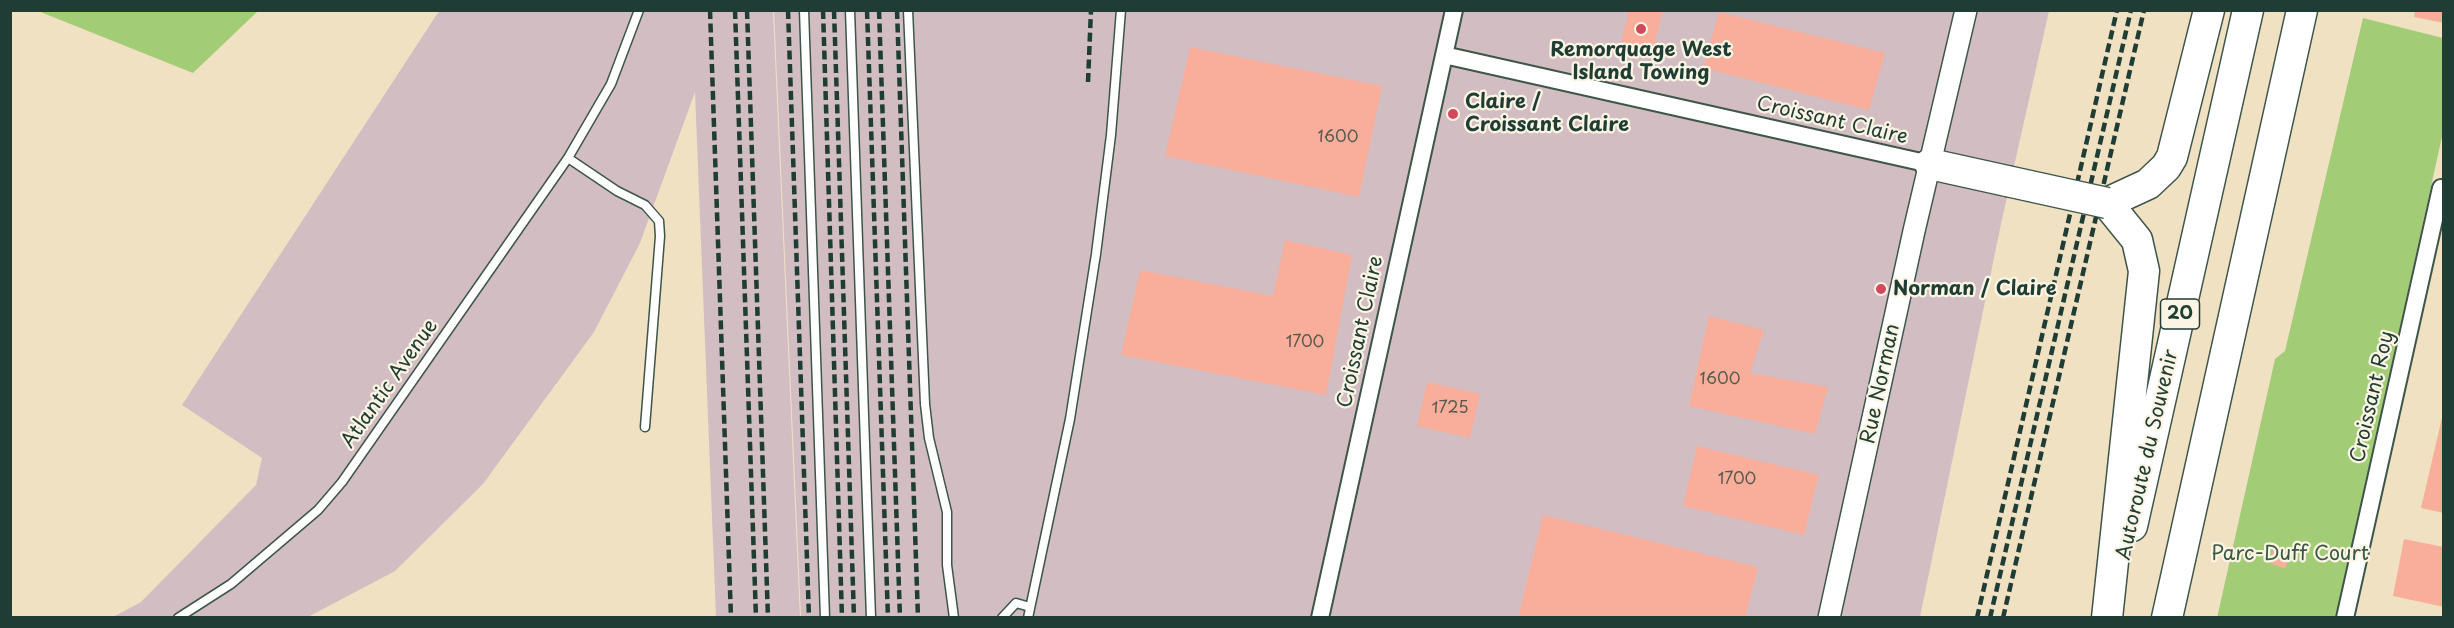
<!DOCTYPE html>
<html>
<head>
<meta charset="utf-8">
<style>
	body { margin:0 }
	#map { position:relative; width:2454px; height:628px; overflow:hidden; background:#f0e1c3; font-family:"Playpen Sans",sans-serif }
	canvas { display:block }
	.frame { position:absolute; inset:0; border:12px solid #1f3d34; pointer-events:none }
</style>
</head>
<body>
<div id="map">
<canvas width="2454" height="628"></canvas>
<div class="frame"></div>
</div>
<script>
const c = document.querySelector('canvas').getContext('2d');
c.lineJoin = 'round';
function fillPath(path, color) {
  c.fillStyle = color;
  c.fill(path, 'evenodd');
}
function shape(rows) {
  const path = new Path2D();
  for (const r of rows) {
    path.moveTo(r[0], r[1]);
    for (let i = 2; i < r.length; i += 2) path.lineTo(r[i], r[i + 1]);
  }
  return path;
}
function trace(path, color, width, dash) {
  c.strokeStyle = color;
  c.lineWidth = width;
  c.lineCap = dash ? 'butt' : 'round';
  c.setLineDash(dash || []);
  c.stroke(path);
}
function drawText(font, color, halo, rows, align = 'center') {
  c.font = font + ' "Playpen Sans",sans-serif';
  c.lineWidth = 4.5;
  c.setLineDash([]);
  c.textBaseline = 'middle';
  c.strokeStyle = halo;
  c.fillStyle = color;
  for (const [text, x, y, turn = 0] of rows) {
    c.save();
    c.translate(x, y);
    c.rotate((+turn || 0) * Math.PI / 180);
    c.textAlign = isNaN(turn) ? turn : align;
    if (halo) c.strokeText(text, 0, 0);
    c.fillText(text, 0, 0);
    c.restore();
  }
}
fillPath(shape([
	[439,11,773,11,800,617,716,617,695,92,640,243,594,332,483,484,395,571,308,617,111,618,141,602,256,485,262,458,182,405],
	[774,11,2049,11,2001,224,1920,617,801,617]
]), '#d2bec2');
fillPath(shape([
	[38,11,258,11,193,73],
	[2363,18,2443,38,2443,132,2336,617,2217,618,2275,359,2285,351]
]), '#a3cc77');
fillPath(shape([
	[1629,10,1663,10,1652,55,1620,48],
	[2415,10,2444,10,2444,23,2414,17],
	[1719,12,1885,53,1869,110,1703,68],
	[1190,47,1382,86,1359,197,1165,156],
	[1285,240,1352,255,1326,395,1121,355,1140,270,1273,296],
	[1709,316,1764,330,1750,373,1828,387,1815,434,1689,406],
	[1427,382,1480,394,1470,438,1417,426],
	[2444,409,2444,513,2421,508],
	[1697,446,1819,475,1804,535,1683,506],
	[1543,515,1758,567,1745,618,1518,618],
	[2404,539,2444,547,2444,607,2393,596],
	[2274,548,2290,555,2285,569,2268,562]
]), '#f8ae9b');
const service = shape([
	[804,10,825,618],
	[850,10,871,618],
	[908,10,925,404,929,438,947,512,947,565,954,618],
	[568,158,611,84,639,10],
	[178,618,231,584,318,510,342,482,568,158,617,191,645,205,659,221,660,236,645,427],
	[1002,618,1016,603,1030,607],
	[1028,618,1070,419,1096,254,1111,135,1121,10]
]);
const minor = shape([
	[1444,55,1930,164],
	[1320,618,1454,10],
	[2345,618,2441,188,2444,189]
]);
const tertiary = shape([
	[1829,618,1914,231,1966,10]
]);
const motorway = shape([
	[1930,164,2007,181],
	[2132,526,2248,10],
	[2107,618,2144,271,2137,240,2107,203,2148,184,2166,167,2172,157,2209,10],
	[2167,618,2302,10]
]);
trace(service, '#3e5649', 11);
trace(minor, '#3e5649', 20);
trace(tertiary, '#3e5649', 24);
trace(motorway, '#3e5649', 33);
trace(service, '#fff', 8);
trace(minor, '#fff', 16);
trace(tertiary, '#fff', 21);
trace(motorway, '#fff', 30);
trace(shape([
	[710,10,731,618],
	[735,10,756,618],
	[747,10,768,618],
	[788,10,809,618],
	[823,10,842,618],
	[834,10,854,618],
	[867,10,888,618],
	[879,10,900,618],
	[897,10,918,618],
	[1088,82,1091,10],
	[1977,618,2117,10],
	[1990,618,2131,10],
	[2003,618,2144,10]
]), '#1f3d34', 4.5, [9, 4.5]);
const motorwayBridge = shape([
	[2007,181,2107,203]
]);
trace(motorwayBridge, '#3e5649', 33, []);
trace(motorwayBridge, '#fff', 30);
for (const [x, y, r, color] of [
	[1641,29,6,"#d1495b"],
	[1453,114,6,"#d1495b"],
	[1881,289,6,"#d1495b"]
]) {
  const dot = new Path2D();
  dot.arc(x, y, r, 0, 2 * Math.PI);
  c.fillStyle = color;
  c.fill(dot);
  trace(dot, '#fcf5e5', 2);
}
drawText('16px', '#55594e', null, [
	["1600",1338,138],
	["1700",1305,343],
	["1600",1720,380],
	["1725",1450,409],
	["1700",1737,480]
]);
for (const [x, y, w] of [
	[2180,314,39]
]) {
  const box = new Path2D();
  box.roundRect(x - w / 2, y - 15, w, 30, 4.5);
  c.fillStyle = '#fcf5e5';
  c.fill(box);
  trace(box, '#1f3d34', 1.5);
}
drawText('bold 18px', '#1f3d34', null, [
	["20",2180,314]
]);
drawText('bold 20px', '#1f3d34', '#fcf5e5', [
	["Remorquage West",1641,50,"center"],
	["Island Towing",1641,73,"center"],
	["Claire /",1465,102],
	["Croissant Claire",1465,125],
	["Norman / Claire",1893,289]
], 'left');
drawText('20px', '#1f3d34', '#fcf5e5', [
	["Croissant Claire",1832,121,13],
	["Croissant Claire",1361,332,-78],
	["Atlantic Avenue",390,384,-55],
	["Rue Norman",1881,384,-78],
	["Croissant Roy",2373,397,-77],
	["Autoroute du Souvenir",2148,455,-77]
]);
drawText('20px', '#395a41', '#fcf5e5', [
	["Parc-Duff Court",2290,554]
]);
</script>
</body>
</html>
